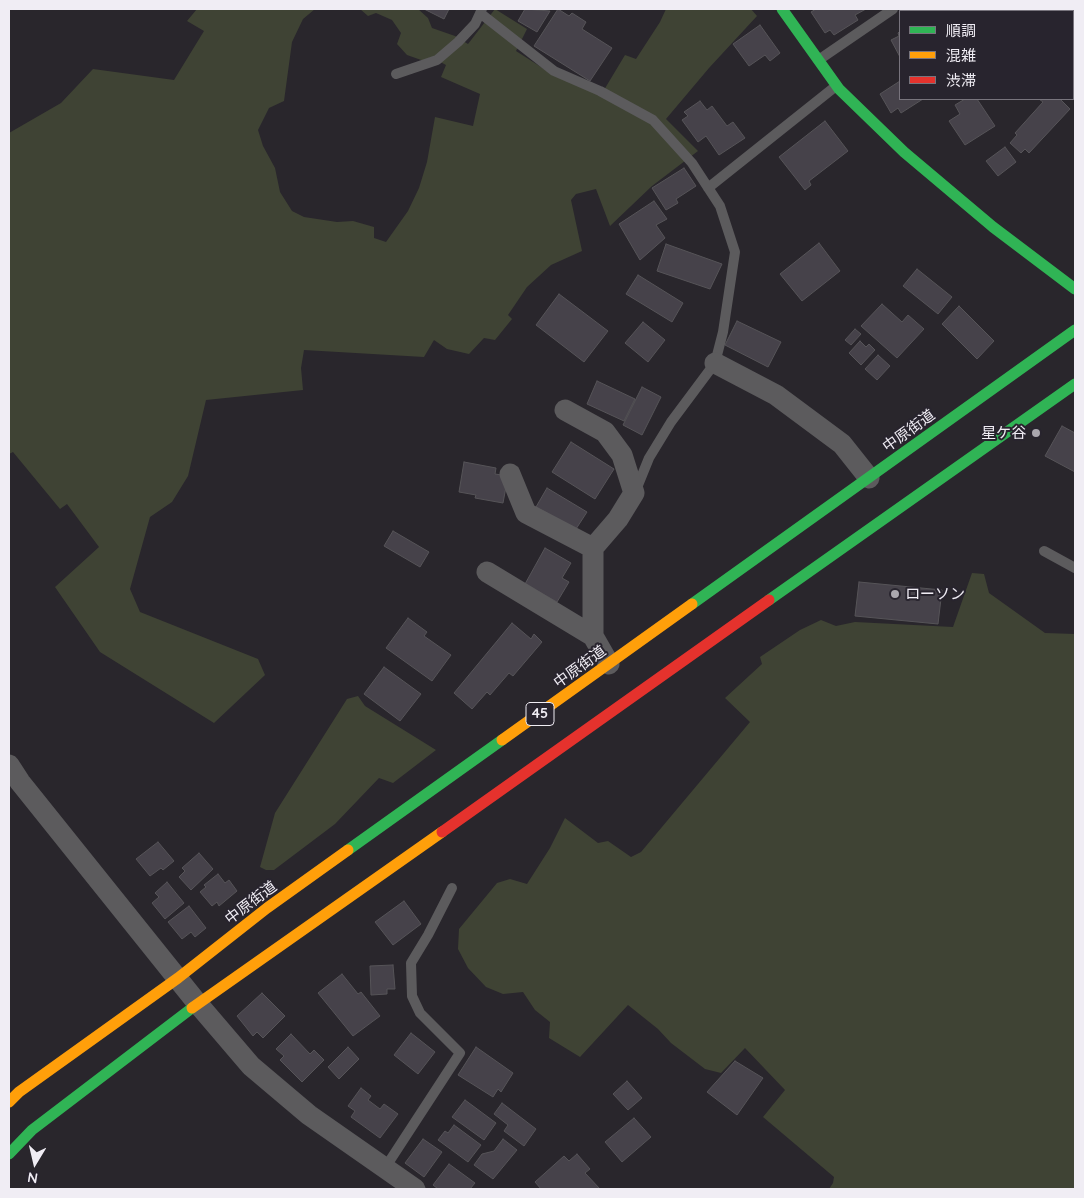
<!DOCTYPE html>
<html>
<head>
<meta charset="utf-8">
<style>
	body { margin:0 }
	#map { position:relative; width:1084px; height:1198px; overflow:hidden; background:#29262c; font-family:Quicksand,"Noto Sans JP",sans-serif }
	canvas { display:block }
	.frame { position:absolute; inset:0; border:10px solid #f0edf4; pointer-events:none }
	.legend { position:absolute; left:899px; top:10px; width:175px; height:90px; box-sizing:border-box; background:#28242e; border:1px solid #78747d; margin:0; padding:6px 9px; list-style:none; font-size:15px; color:#f0edf4 }
	.legend li { display:flex; align-items:center; gap:10px; height:25px }
	.legend b { width:25px; border:1px solid #78747d }
	.north { position:absolute; left:10px; top:1138px; width:50px; height:50px; -webkit-text-stroke:4px #28242e; paint-order:stroke; rotate:189deg; font-size:14px; font-weight:700; line-height:20px; text-align:center; color:#f0edf4 }
	.north::after { content:''; display:block; margin:auto; width:18px; height:22px; background:#f0edf4; clip-path:polygon(50% 0,100% 100%,50% 72%,0 100%) }
</style>
</head>
<body>
<div id="map">
<canvas width="1084" height="1198"></canvas>
<div class="frame"></div>
<ul class="legend">
<li><b style="height:6px;background:#30b455"></b>順調</li>
<li><b style="height:6px;background:#ff9f0a"></b>混雑</li>
<li><b style="height:6px;background:#e5322d"></b>渋滞</li>
</ul>
<div class="north">N</div>
</div>
<script>
const c = document.querySelector('canvas').getContext('2d');
c.lineJoin = 'round';
function fillPath(path, color) {
  c.fillStyle = color;
  c.fill(path, 'evenodd');
}
function shape(rows) {
  const path = new Path2D();
  for (const r of rows) {
    path.moveTo(r[0], r[1]);
    for (let i = 2; i < r.length; i += 2) path.lineTo(r[i], r[i + 1]);
  }
  return path;
}
function trace(path, color, width, dash) {
  c.strokeStyle = color;
  c.lineWidth = width;
  c.lineCap = dash ? 'butt' : 'round';
  c.setLineDash(dash || []);
  c.stroke(path);
}
function drawText(font, color, halo, rows, align = 'center') {
  c.font = font + ' Quicksand,"Noto Sans JP",sans-serif';
  c.lineWidth = 4;
  c.setLineDash([]);
  c.textBaseline = 'middle';
  c.strokeStyle = halo;
  c.fillStyle = color;
  for (const [text, x, y, turn = 0] of rows) {
    c.save();
    c.translate(x, y);
    c.rotate((+turn || 0) * Math.PI / 180);
    c.textAlign = isNaN(turn) ? turn : align;
    if (halo) c.strokeText(text, 0, 0);
    c.fillText(text, 0, 0);
    c.restore();
  }
}
fillPath(shape([
	[197,9,315,9,303,19,292,42,284,101,269,108,258,130,263,146,275,168,280,192,292,211,304,217,337,222,353,221,374,227,374,238,386,242,408,211,419,188,427,162,435,117,473,126,480,94,441,77,446,65,431,57,424,61,407,55,397,44,401,33,392,20,376,13,368,16,360,9,418,9,428,18,432,28,455,36,468,44,495,9,527,29,516,51,555,76,601,95,625,55,636,59,660,22,666,9,751,9,757,16,709,68,666,119,698,151,652,186,610,226,596,189,576,194,571,200,582,251,551,265,527,287,508,315,512,319,495,340,484,338,469,354,447,349,434,340,424,357,304,350,301,368,303,390,206,400,188,476,172,502,150,517,130,589,140,612,258,659,265,675,214,723,100,652,55,587,99,547,67,504,60,509,13,452,9,454,9,133,61,103,93,69,174,80,204,31,187,21],
	[972,573,984,574,989,593,1045,633,1075,634,1075,1189,829,1189,833,1183,834,1177,763,1117,785,1090,745,1048,721,1073,705,1069,671,1043,658,1029,628,1005,580,1057,549,1038,550,1022,535,1010,523,992,503,994,486,987,468,968,458,949,459,929,497,883,510,879,527,884,550,848,565,818,598,843,608,841,631,857,641,852,750,722,725,698,762,664,760,657,800,630,821,620,836,626,855,622,953,627],
	[358,696,365,706,436,750,393,783,379,778,335,824,274,870,266,870,260,867,275,813,347,699]
]), '#3f4334');
const building = shape([
	[424,9,449,9,444,19,424,9],
	[525,9,550,11,537,32,518,21,525,9],
	[558,9,569,16,572,13,586,22,582,29,612,48,590,81,534,46,558,9],
	[816,9,866,9,855,15,858,20,834,35,830,30,825,33,811,12,816,9],
	[760,25,780,53,770,61,765,55,749,66,733,44,760,25],
	[900,31,900,57,891,40,899,36,898,33,900,31],
	[900,81,900,99,923,99,901,113,898,108,891,113,880,94,900,81],
	[965,99,977,99,995,126,965,145,949,121,960,114,955,105,965,99],
	[1039,99,1060,99,1070,109,1029,153,1025,149,1021,153,1010,143,1017,135,1015,133,1043,102,1039,99],
	[700,101,707,110,712,106,727,126,733,122,745,138,719,155,706,136,698,142,682,120,688,116,684,112,700,101],
	[825,121,848,151,809,181,811,185,805,190,779,157,825,121],
	[1005,147,1016,162,998,176,986,161,1005,147],
	[684,168,696,186,676,199,678,203,666,210,652,188,684,168],
	[654,201,667,219,656,225,665,238,640,260,619,224,654,201],
	[819,243,840,271,802,301,780,274,819,243],
	[666,244,722,264,710,289,657,271,666,244],
	[917,269,952,297,938,314,903,286,917,269],
	[638,275,683,303,672,322,626,294,638,275],
	[559,294,608,331,584,362,536,325,559,294],
	[882,304,902,322,908,315,924,329,897,358,861,326,882,304],
	[959,306,994,341,977,359,942,324,959,306],
	[737,321,781,342,768,367,725,345,737,321],
	[643,322,665,340,648,362,625,343,643,322],
	[855,329,861,334,851,345,845,340,855,329],
	[860,341,866,347,869,344,875,350,861,365,849,353,860,341],
	[878,355,890,366,877,380,865,369,878,355],
	[597,381,635,399,624,421,587,404,597,381],
	[642,387,661,397,642,435,623,425,642,387],
	[1062,426,1075,433,1075,472,1045,456,1062,426],
	[571,442,614,469,595,499,552,472,571,442],
	[464,462,496,468,495,474,508,476,503,503,475,498,476,495,459,492,464,462],
	[547,488,587,512,576,529,536,507,547,488],
	[393,531,429,552,420,567,384,546,393,531],
	[545,548,571,563,562,578,569,582,557,602,525,584,545,548],
	[859,582,942,590,938,624,855,616,859,582],
	[408,618,427,632,424,636,451,655,432,681,386,648,408,618],
	[512,623,531,639,534,634,542,642,513,676,509,673,490,695,487,692,472,709,454,693,512,623],
	[384,667,421,694,400,721,364,694,384,667],
	[158,842,174,861,163,870,161,868,150,876,136,859,158,842],
	[199,853,213,869,191,890,179,877,185,871,182,868,199,853],
	[218,874,225,883,229,880,237,891,219,906,217,902,212,906,200,892,206,887,204,885,218,874],
	[167,882,184,903,165,919,152,903,159,897,155,893,167,882],
	[404,901,421,924,393,945,375,922,404,901],
	[189,906,206,928,195,937,191,932,182,939,168,922,189,906],
	[393,965,395,989,387,989,387,994,371,995,370,966,393,965],
	[342,974,358,994,361,992,380,1016,353,1036,318,993,342,974],
	[262,993,285,1016,263,1038,257,1032,253,1036,237,1016,262,993],
	[411,1033,435,1052,418,1074,394,1055,411,1033],
	[291,1034,310,1054,314,1050,324,1060,302,1082,280,1060,284,1056,276,1049,291,1034],
	[348,1047,359,1059,339,1079,328,1067,348,1047],
	[476,1047,513,1073,501,1092,498,1089,493,1097,458,1075,476,1047],
	[735,1061,763,1078,737,1115,707,1092,735,1061],
	[627,1081,642,1098,628,1110,613,1094,627,1081],
	[361,1088,371,1096,368,1100,380,1109,384,1104,398,1114,380,1138,351,1117,355,1111,348,1106,361,1088],
	[465,1100,496,1123,484,1140,452,1117,465,1100],
	[502,1103,536,1129,524,1146,504,1131,508,1125,494,1114,502,1103],
	[634,1118,651,1137,622,1162,605,1142,634,1118],
	[454,1125,481,1145,468,1162,438,1140,445,1131,448,1133,454,1125],
	[423,1139,442,1152,424,1177,405,1163,423,1139],
	[503,1139,517,1150,493,1179,474,1165,482,1154,494,1151,503,1139],
	[577,1154,590,1169,585,1173,600,1189,541,1189,535,1182,564,1156,569,1161,577,1154],
	[449,1164,475,1183,470,1189,438,1189,433,1185,449,1164]
]);
fillPath(building, '#46424a');
trace(building, '#565458', 1);
trace(shape([
	[480,13,554,71,600,91,653,120,692,163,720,206,735,252,723,332,715,363,671,422,649,458,636,490],
	[820,59,893,9],
	[396,74,437,60,458,42,475,24,482,9],
	[708,188,836,86],
	[1044,551,1075,568],
	[385,1168,460,1053,420,1013,412,996,411,963,428,935,452,888]
]), '#5c5b5d', 10);
trace(shape([
	[715,363,776,395,842,444,869,478],
	[565,410,605,432,622,455,634,493,618,519,593,548,593,636,609,664],
	[510,474,526,513,593,548],
	[487,572,593,636],
	[9,765,20,782,198,1004,251,1066,309,1115,415,1189]
]), '#5c5b5d', 21);
trace(shape([
	[782,9,839,89,904,152,993,227,1075,289],
	[769,600,1075,384],
	[692,604,1075,330],
	[348,850,502,740],
	[9,1154,32,1130,192,1008]
]), '#30b455', 11);
trace(shape([
	[502,740,692,604],
	[192,1008,442,832],
	[9,1102,19,1092,178,978,267,908,348,850]
]), '#ff9f0a', 11);
trace(shape([
	[442,832,769,600]
]), '#e5322d', 11);
for (const [x, y, r, color] of [
	[1036,433,5,"#aaa7ae"],
	[895,594,5,"#aaa7ae"]
]) {
  const dot = new Path2D();
  dot.arc(x, y, r, 0, 2 * Math.PI);
  c.fillStyle = color;
  c.fill(dot);
  trace(dot, '#28242e', 2);
}
for (const [x, y, w] of [
	[540,714,28]
]) {
  const box = new Path2D();
  box.roundRect(x - w / 2, y - 11.5, w, 23, 4);
  c.fillStyle = '#28242e';
  c.fill(box);
  trace(box, '#f0edf4', 1);
}
drawText('bold 14px', '#f0edf4', null, [
	["45",540,714]
]);
drawText('15px', '#f0edf4', '#28242e', [
	["中原街道",909,431,-36],
	["中原街道",580,667,-36],
	["中原街道",251,903,-37]
]);
drawText('15px', '#f0edf4', '#28242e', [
	["星ケ谷",1026,433],
	["ローソン",905,594,"left"]
], 'right');
</script>
</body>
</html>
